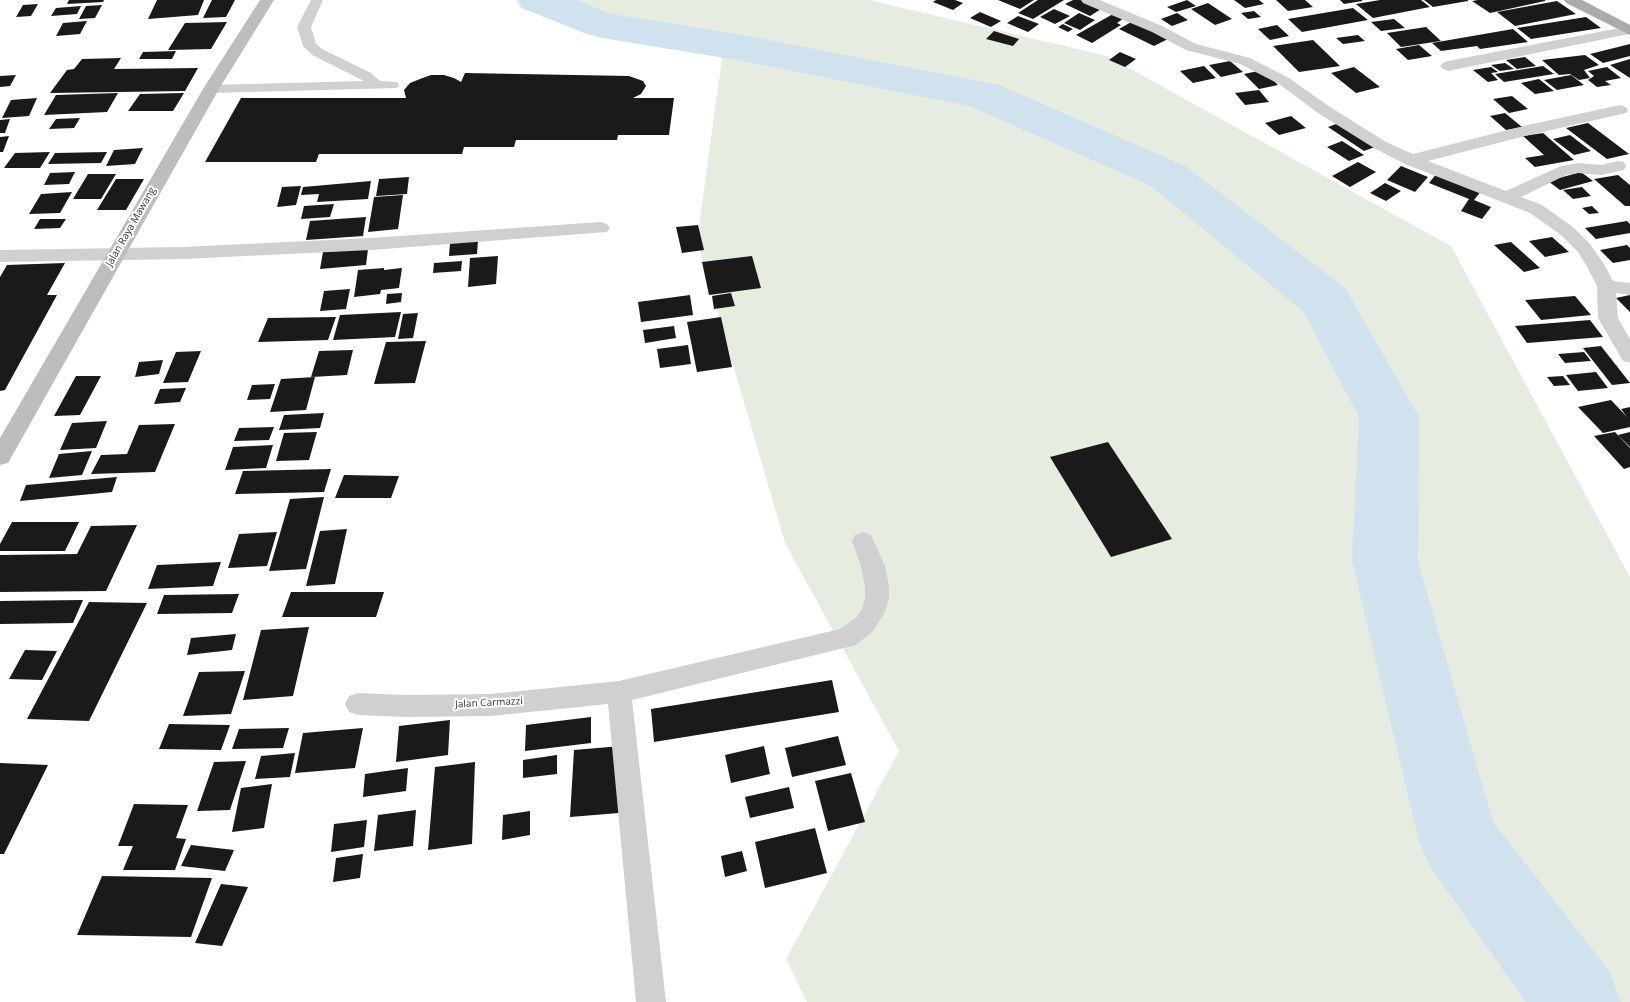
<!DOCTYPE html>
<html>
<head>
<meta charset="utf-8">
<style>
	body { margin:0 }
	canvas { display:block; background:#fff }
</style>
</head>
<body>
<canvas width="1630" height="1002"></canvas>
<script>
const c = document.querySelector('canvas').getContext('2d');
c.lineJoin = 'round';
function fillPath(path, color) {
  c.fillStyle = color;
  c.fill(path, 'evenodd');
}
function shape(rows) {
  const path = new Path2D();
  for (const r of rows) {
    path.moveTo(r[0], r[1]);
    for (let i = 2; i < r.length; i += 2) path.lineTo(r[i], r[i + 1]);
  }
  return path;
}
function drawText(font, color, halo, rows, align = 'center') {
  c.font = font + ' "Open Sans",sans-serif';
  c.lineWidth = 4;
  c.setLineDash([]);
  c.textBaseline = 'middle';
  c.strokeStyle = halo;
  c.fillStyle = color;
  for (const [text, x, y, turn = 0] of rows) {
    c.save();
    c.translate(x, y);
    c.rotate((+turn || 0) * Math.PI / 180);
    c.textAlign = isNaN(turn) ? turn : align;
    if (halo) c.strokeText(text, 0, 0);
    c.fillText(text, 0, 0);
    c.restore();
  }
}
fillPath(shape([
	[516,0,869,0,1107,56,1451,246,1630,577,1630,1002,807,1002,786,959,899,751,785,543,697,241,722,58,520,8]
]), '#e6ecdf');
fillPath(shape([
	[518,0,576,0,611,14,737,34,999,85,1185,166,1345,288,1419,417,1418,561,1493,822,1609,971,1621,1002,1526,1002,1431,868,1419,841,1352,561,1359,417,1304,312,1151,186,970,106,737,60,602,38,587,34,524,9,518,0]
]), '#cfe2ee');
fillPath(shape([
	[69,0,104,0,103,2,67,4],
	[157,0,204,0,198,15,148,19],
	[212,0,235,0,226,17,203,18],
	[936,0,955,0,963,3,953,10,933,2],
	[998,0,1034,0,1020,9],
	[1038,0,1064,0,1033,19,1018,13],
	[1073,0,1081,0,1101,9,1090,16,1065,4],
	[1187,0,1196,6,1176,12,1167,7],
	[1234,0,1259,0,1264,4,1245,8],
	[1276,0,1305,0,1313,7,1288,11],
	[1340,0,1362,0,1362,1,1344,4],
	[1380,0,1421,0,1430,7,1373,18,1356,4],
	[1424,0,1468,0,1468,1,1433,7],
	[1478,0,1545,0,1545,1,1490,13,1472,1],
	[1557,1,1576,14,1515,26,1497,12],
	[1208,3,1232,19,1215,25,1191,9],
	[38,4,31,16,16,17,23,5],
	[102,5,95,18,79,19,86,6],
	[81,6,77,14,51,16,56,8],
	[1353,8,1368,20,1302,32,1288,19],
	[1054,9,1070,16,1055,24,1040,17],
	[1254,11,1261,17,1248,19,1241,13],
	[980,12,1001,21,991,27,970,18],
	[1079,13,1095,20,1080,30,1064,23],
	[1177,13,1188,20,1172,26,1161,19],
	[1113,14,1124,18,1117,23,1121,25,1092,43,1076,35],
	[1018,16,1039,24,1028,32,1007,23],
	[1586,17,1601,28,1531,39,1517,28],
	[1394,19,1405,28,1381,31,1371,22],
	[87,21,80,34,56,36,63,23],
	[1133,21,1168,39,1154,46,1119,29],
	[227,22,211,49,168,50,185,23],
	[1063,24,1073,29,1068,32,1058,27],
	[1277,25,1289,36,1270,40,1258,29],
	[1426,27,1441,41,1401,47,1387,33],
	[1513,29,1528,42,1480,49,1477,46,1441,51,1432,43],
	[994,31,1019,39,1013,46,986,39],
	[1358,35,1365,41,1343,44,1336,38],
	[1313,40,1340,66,1299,72,1273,46],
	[1630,44,1630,56,1603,63,1590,54],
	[1419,45,1432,56,1408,60,1396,49],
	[176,51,172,59,139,59,143,52],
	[1120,52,1136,59,1125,67,1109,60],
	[1585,55,1599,65,1584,70,1590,78,1579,80,1570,74,1559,75,1542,60],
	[1525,57,1536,66,1517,69,1506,60],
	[121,58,114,69,198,68,185,91,50,93,67,70,74,69,82,59],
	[1630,59,1630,78,1610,65],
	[1230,61,1243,72,1221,77,1209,65],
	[1505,63,1514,69,1500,71,1491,65],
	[1204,66,1216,78,1193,83,1180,71],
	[1543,66,1554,74,1504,82,1495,74],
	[1354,67,1380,87,1356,93,1331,73],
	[1491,67,1498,72,1491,73,1498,80,1488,82,1473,70],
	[1607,67,1621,78,1605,81,1611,85,1597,87,1588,80,1594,76,1588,71],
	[1263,70,1278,85,1259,89,1244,74],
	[465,73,629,76,643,81,646,86,641,94,633,98,674,98,669,135,618,135,617,140,516,140,514,147,464,147,462,154,319,154,316,162,205,162,241,98,406,98,404,90,410,83,420,79,431,75,444,75,454,78,461,82],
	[16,75,10,86,0,87,0,76],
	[1571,75,1584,85,1557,90,1544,80],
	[1539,79,1554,91,1535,94,1521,83],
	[1259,90,1269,102,1245,105,1235,93],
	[118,93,107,112,44,115,56,95],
	[184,93,173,111,128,111,140,94],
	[1512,96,1528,109,1509,113,1493,99],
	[37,98,29,116,2,118,11,100],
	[1505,113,1522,127,1506,130,1490,116],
	[1291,116,1306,128,1279,135,1265,123],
	[80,118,74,128,49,129,56,119],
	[10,119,5,133,0,133,0,120],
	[1339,123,1375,147,1364,151,1328,127],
	[1588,123,1629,154,1607,159,1566,128],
	[1543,133,1574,160,1535,167,1525,158,1544,155,1523,136],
	[1570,135,1591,151,1574,155,1553,139],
	[9,136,3,152,0,152,0,137],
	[1342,141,1364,155,1349,161,1327,147],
	[143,148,135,164,106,166,114,150],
	[50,152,40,168,4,168,15,153],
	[107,152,101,163,48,164,55,153],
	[1358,162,1376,172,1350,187,1332,176],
	[1401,166,1428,177,1415,192,1387,180],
	[75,172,69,184,44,185,50,173],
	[1581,172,1593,181,1560,190,1548,181],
	[1437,173,1482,190,1474,200,1491,207,1482,219,1461,211,1469,199,1429,183],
	[88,174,116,174,101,199,73,199],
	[1618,175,1630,185,1630,206,1625,206,1594,179],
	[409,177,407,194,376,196,379,179],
	[116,179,144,179,126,210,97,210],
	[371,181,368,199,317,202,319,194,301,195,303,187],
	[1385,183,1401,191,1386,201,1370,193],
	[301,186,296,205,277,207,282,187],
	[1582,187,1591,196,1573,199,1563,190],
	[72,192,60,213,29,214,41,194],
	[403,195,398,229,368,232,374,197],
	[334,204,330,217,301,219,304,206],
	[1592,206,1599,213,1589,214,1582,208],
	[366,217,363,236,306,240,310,221],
	[40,219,66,219,60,228,34,229],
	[1627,221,1630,224,1630,233,1596,239,1585,228],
	[698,225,704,250,682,253,676,227],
	[1552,237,1569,252,1545,257,1529,241],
	[478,241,477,254,449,256,450,243],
	[1511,242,1540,268,1524,272,1494,245],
	[1627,245,1630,248,1630,260,1613,263,1600,250],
	[368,249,366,265,320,269,323,252],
	[498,256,496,284,468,287,470,258],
	[752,256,761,288,709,295,702,262],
	[462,261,461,271,433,273,434,263],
	[65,263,47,295,57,295,5,390,0,391,0,277,7,265],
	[384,268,384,270,402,268,399,288,381,290,380,294,354,297,358,270],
	[350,289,346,309,320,311,324,291],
	[402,293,401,302,386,304,387,294],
	[731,293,735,306,714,309,712,296],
	[690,295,693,315,641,322,638,302],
	[1630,295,1630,312,1616,298],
	[1575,296,1591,315,1541,320,1525,300],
	[401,312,395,337,333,340,340,315],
	[418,313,413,338,398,339,403,314],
	[336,317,328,340,258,342,268,318],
	[721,317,732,367,697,372,687,322],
	[1590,320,1603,337,1527,343,1515,326],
	[674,326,676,338,645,343,643,330],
	[426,341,415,383,374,384,386,342],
	[688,345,691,364,660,368,657,349],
	[1601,346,1630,383,1612,385,1583,348],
	[353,350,347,375,311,377,319,351],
	[201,351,188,382,163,383,176,352],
	[1584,352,1591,361,1565,363,1558,354],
	[163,360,159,374,135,377,139,362],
	[1596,372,1608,388,1578,391,1566,375],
	[76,376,101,376,80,415,54,416],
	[1563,376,1570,385,1554,386,1547,377],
	[315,377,306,410,270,412,281,379],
	[275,384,270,399,247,400,252,385],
	[186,388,180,402,154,404,160,389],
	[1611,400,1627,417,1621,409,1630,407,1630,427,1603,433,1578,407],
	[324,413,320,428,279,430,284,415],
	[107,421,96,448,60,450,72,423],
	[175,424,155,472,91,474,101,455,127,454,139,425],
	[274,427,269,440,234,441,239,428],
	[317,432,309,460,276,461,284,433],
	[1615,432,1630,448,1630,467,1624,469,1594,436],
	[1630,432,1630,447,1618,435],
	[1108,442,1172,539,1111,557,1050,457],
	[273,445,266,468,225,470,233,447],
	[92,451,82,475,49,478,59,454],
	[331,469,324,492,235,494,243,471],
	[344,475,399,476,391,498,335,498],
	[117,477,112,492,20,501,26,485],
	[324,497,306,569,269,571,290,499],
	[12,522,79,522,65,551,0,551,0,544],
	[137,525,106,591,0,592,0,555,77,554,91,526],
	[347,529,335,584,306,586,320,531],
	[277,532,267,566,228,568,239,534],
	[221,562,213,586,148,589,157,565],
	[291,592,384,592,376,617,282,617],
	[239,594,232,613,157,614,164,595],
	[83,600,73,623,0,624,0,601],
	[89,602,147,603,89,721,27,719],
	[309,627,293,696,243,700,261,630],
	[236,634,232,650,187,655,191,638],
	[25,650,57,651,42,680,9,679],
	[245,671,231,714,183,716,199,672],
	[832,680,839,712,654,742,651,709],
	[591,717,591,743,525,751,526,725],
	[450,720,448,755,396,762,399,726],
	[169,724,230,725,221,750,159,749],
	[289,728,283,748,232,749,239,729],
	[363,728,355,768,295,773,303,733],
	[838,736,846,765,792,777,785,748],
	[621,746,619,813,570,817,574,750],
	[764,746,770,774,731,783,725,755],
	[295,753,290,777,255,779,261,756],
	[557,755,557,774,523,778,523,760],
	[246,761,230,810,197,811,214,762],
	[475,762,472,844,428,850,435,767],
	[0,763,48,765,4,854,0,854],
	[408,768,406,791,363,797,365,774],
	[851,773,865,822,828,831,815,781],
	[272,784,264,828,232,832,241,788],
	[789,787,794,808,750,818,745,797],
	[134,804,188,805,176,838,186,839,175,870,123,870,133,846,118,846],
	[416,810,413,846,374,851,378,815],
	[530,811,530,835,502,840,503,815],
	[367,820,364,847,331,852,334,824],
	[815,828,827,873,765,888,755,842],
	[191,845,234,850,225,871,181,866],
	[742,851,747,871,725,877,721,856],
	[363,854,360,878,333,882,336,858],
	[102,876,212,878,191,937,77,935],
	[221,884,248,887,222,946,195,943]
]), '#1a1a1a');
fillPath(shape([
	[311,0,323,0,311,27,316,44,322,49,371,73,380,81,397,82,399,85,397,88,211,93,206,92,204,89,206,86,211,85,364,81,312,55,303,46,297,27,311,0]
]), '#d0d0d0');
fillPath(shape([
	[1081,0,1100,0,1162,26,1196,44,1250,58,1289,78,1330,107,1386,142,1413,154,1528,125,1620,105,1626,107,1628,110,1626,113,1529,135,1428,161,1506,191,1561,166,1578,163,1601,165,1618,161,1624,162,1626,166,1624,170,1601,175,1578,173,1566,175,1521,197,1542,205,1573,227,1590,244,1604,264,1613,281,1630,283,1630,295,1616,293,1618,318,1630,339,1630,363,1623,361,1598,318,1597,286,1586,265,1578,252,1561,235,1530,213,1405,164,1374,148,1318,113,1279,84,1240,64,1186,50,1152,32,1083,3,1081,0],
	[1630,26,1629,34,1448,71,1443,69,1440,66,1443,63,1448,61,1630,26],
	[601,222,607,224,610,228,607,232,371,250,183,259,0,262,0,250,183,247,371,238,601,222],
	[863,532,871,535,885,566,889,586,889,598,885,612,873,631,856,645,632,700,666,1002,636,1002,608,704,491,716,405,717,358,715,349,712,345,704,349,696,358,693,405,695,491,694,619,681,840,629,857,617,862,609,865,598,865,586,861,566,852,541,855,535,863,532]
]), '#d0d0d0');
fillPath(shape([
	[260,0,274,0,219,89,8,463,0,465,0,438,203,89,260,0]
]), '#bdbdbd');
fillPath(shape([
	[1564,0,1582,0,1630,25,1630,35,1566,3,1564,0]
]), '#ababab');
drawText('10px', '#333', '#fff', [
	["Jalan Raya Mawang",131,227,-60],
	["Jalan Carmazzi",489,703,-3]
]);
</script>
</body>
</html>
